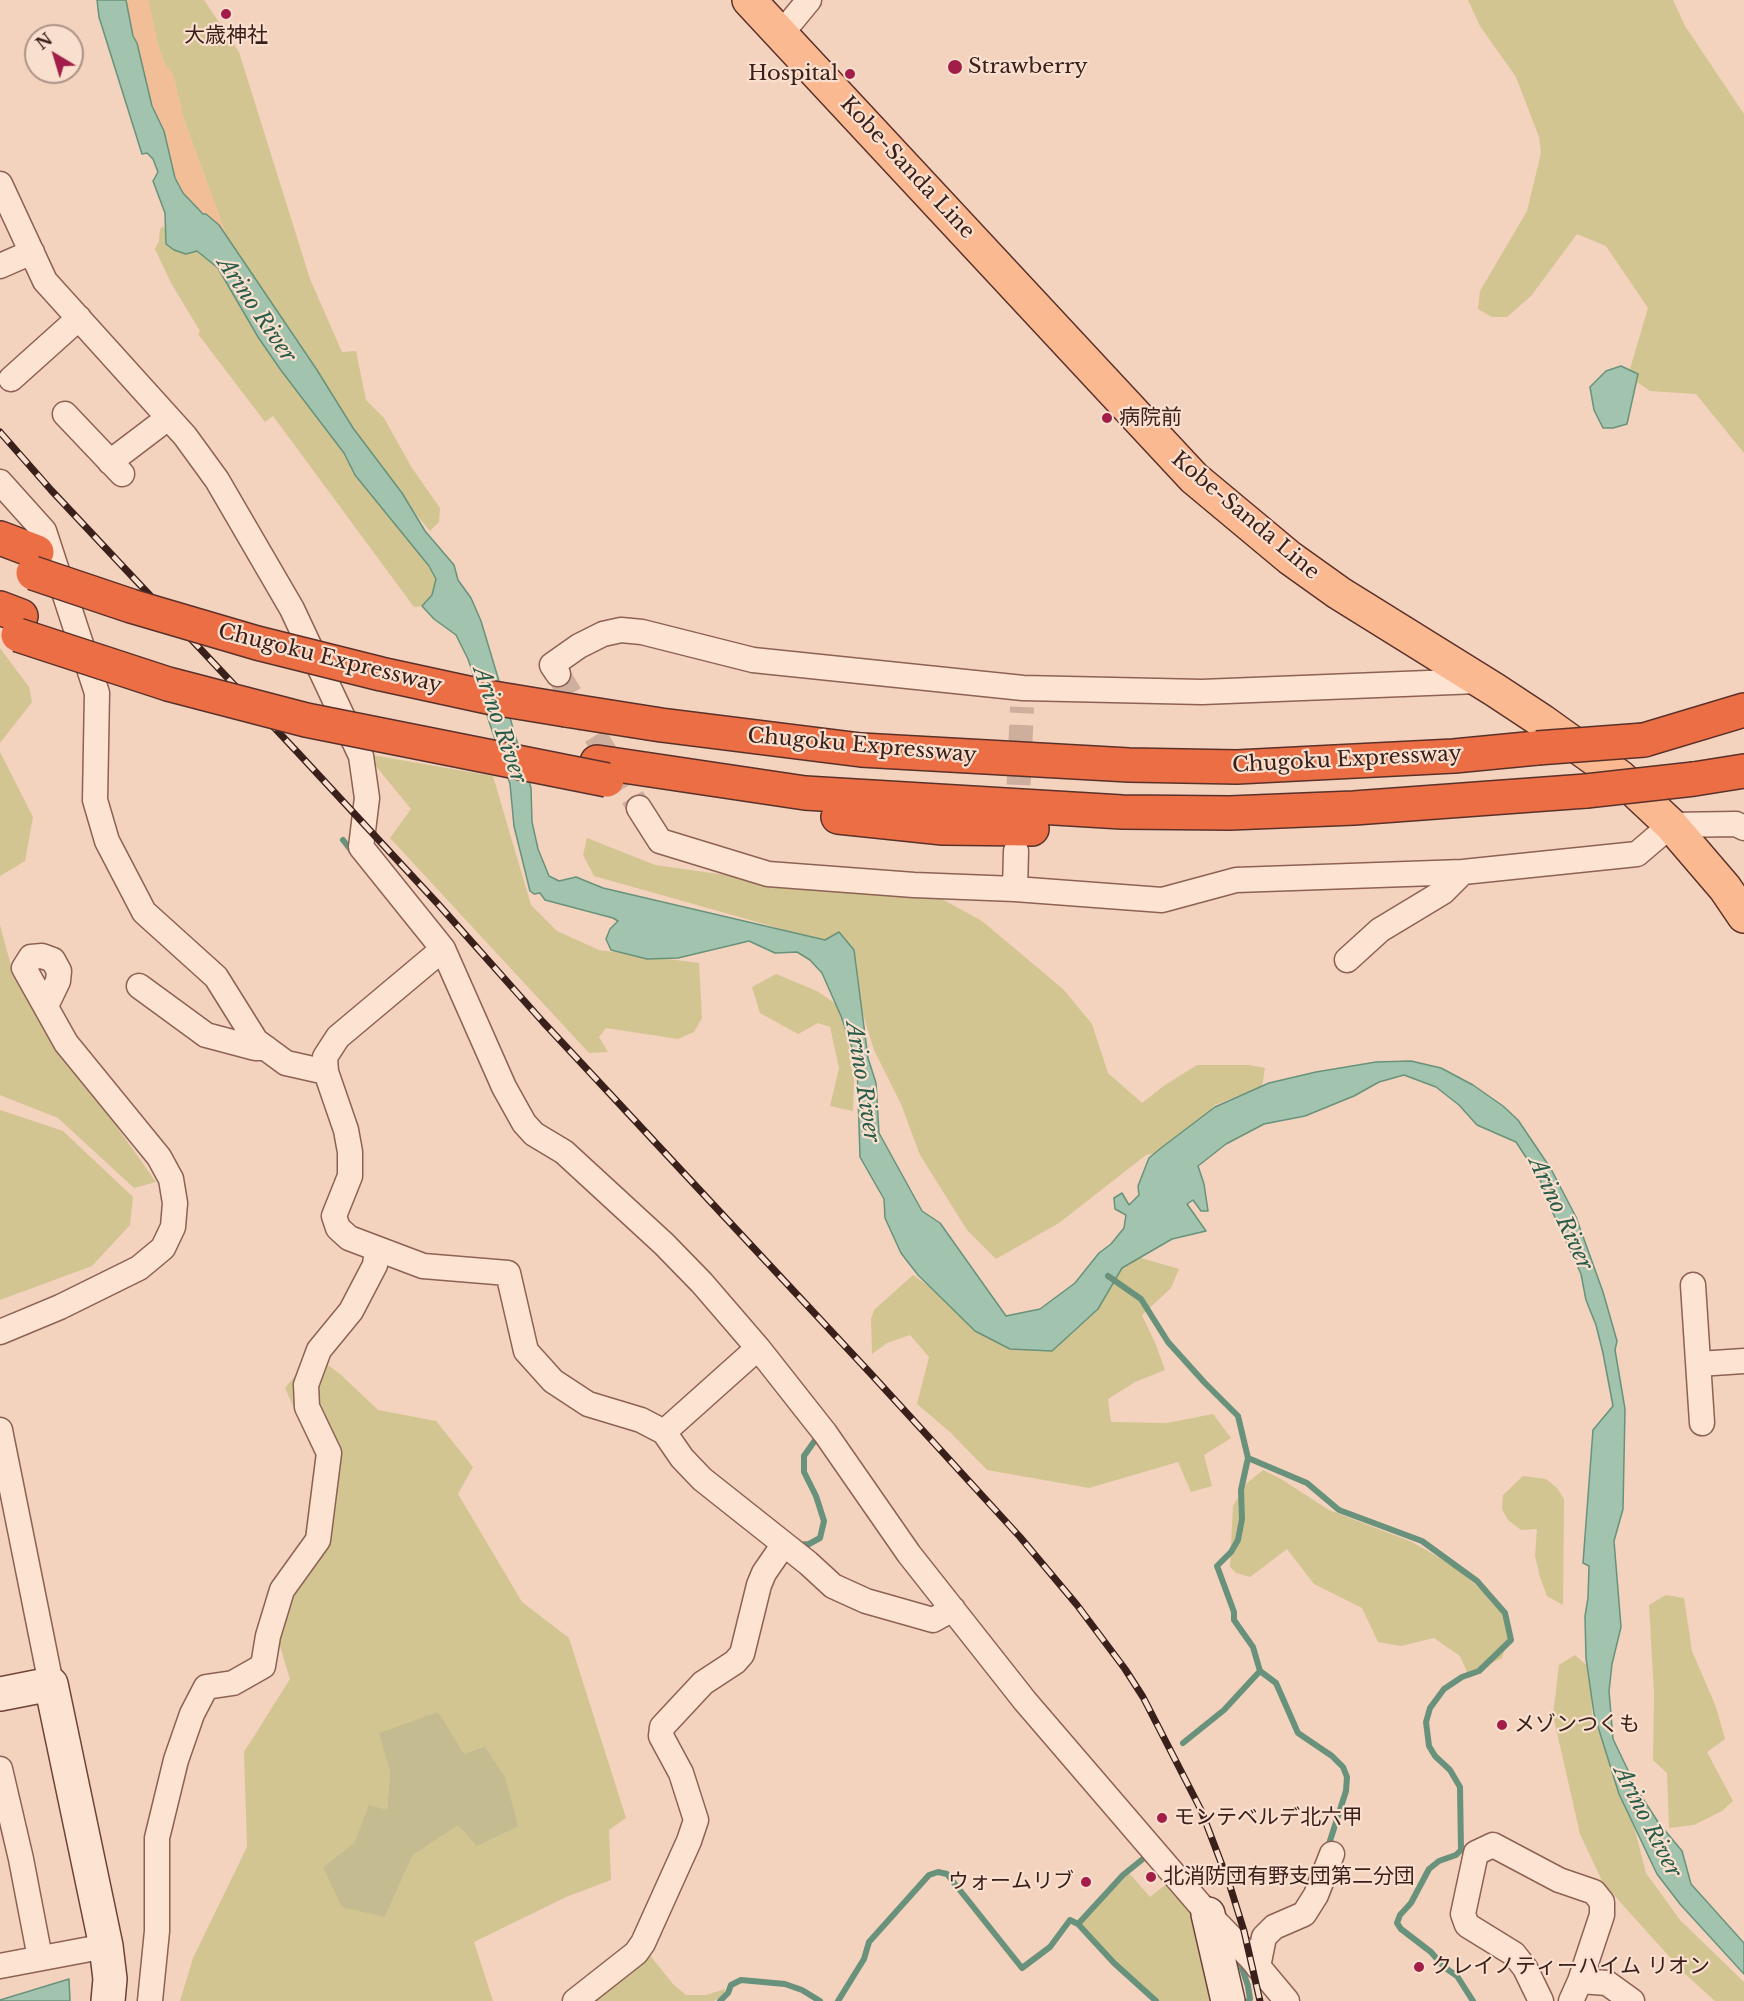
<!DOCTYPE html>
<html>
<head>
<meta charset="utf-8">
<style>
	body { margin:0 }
	#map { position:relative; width:1744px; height:2001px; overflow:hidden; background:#f3d2be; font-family:"Libre Baskerville",serif }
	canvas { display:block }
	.north { position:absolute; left:24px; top:24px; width:60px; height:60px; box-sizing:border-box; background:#f9dfce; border:2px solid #ad9386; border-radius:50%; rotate:322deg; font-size:16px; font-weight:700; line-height:24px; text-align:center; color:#3a201b }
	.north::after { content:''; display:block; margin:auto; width:21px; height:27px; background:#a21e48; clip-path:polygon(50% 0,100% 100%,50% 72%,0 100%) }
</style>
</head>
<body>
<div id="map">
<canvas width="1744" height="2001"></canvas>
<div class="north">N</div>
</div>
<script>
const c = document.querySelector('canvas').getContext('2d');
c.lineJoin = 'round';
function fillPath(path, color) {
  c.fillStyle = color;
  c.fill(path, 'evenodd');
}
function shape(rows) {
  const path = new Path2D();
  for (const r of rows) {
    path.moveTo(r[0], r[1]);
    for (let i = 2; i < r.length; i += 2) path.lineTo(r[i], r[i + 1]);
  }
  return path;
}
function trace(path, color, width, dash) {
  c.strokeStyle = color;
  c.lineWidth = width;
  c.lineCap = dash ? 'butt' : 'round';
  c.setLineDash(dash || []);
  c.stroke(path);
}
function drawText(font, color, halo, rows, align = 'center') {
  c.font = font + ' "Libre Baskerville","Noto Sans JP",serif';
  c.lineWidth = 4.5;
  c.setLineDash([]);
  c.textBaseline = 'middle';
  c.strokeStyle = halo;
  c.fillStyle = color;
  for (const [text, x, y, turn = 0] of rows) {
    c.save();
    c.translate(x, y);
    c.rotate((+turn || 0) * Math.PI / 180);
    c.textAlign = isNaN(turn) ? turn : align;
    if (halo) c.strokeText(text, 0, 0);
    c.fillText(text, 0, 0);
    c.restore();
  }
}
fillPath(shape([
	[148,0,204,0,239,52,310,279,342,352,356,351,366,400,384,418,412,468,440,508,439,522,430,531,353,439,229,242,184,120,173,74,165,64,159,49],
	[1468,0,1673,0,1685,26,1744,114,1744,453,1696,394,1650,391,1637,382,1630,369,1648,308,1606,246,1577,234,1531,296,1507,317,1492,317,1478,309,1480,291,1527,211,1541,153,1539,137,1516,77,1480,26],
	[163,226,166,231,166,243,186,254,197,251,218,268,280,369,344,453,355,475,429,566,436,579,432,595,422,606,414,607,273,416,265,422,198,334,200,331,171,283,155,249,159,241,160,229],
	[0,648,29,687,32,702,0,743],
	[0,752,33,817,25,861,0,876],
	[366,754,493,776,531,905,557,931,599,950,699,963,702,1018,694,1032,678,1039,606,1028,599,1037,608,1052,589,1053,390,838,411,809],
	[587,838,655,865,761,880,936,896,982,921,1063,989,1092,1024,1108,1073,1142,1103,1165,1085,1197,1065,1249,1065,1265,1068,1262,1086,1215,1105,1175,1150,1146,1155,1059,1223,996,1259,967,1230,920,1155,901,1104,874,1050,848,966,782,929,594,876,583,855],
	[0,925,14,977,45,1026,156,1182,134,1188,58,1118,0,1095],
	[776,974,817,991,843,1009,854,1081,853,1111,830,1106,839,1068,830,1027,818,1023,798,1034,760,1013,752,987],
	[0,1110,63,1131,133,1197,130,1225,92,1266,0,1300],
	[1124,1253,1179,1269,1171,1288,1142,1315,1156,1345,1165,1370,1135,1382,1108,1399,1111,1422,1167,1423,1213,1414,1231,1438,1204,1455,1212,1486,1191,1492,1178,1462,1089,1488,987,1470,950,1432,917,1404,929,1357,910,1335,887,1343,872,1354,871,1319,874,1310,913,1275,1009,1344],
	[313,1354,340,1374,378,1410,436,1421,473,1467,458,1494,522,1602,569,1638,626,1818,609,1830,611,1880,566,1897,474,1942,493,2001,180,2001,193,1958,247,1847,244,1752,290,1679,274,1626,304,1541,315,1456,285,1388],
	[380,1733,464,1754,485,1746,505,1777,458,1824,413,1855,385,1917,323,1867,355,1842,387,1810,390,1772],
	[1263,1470,1281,1479,1329,1510,1412,1542,1455,1567,1497,1604,1511,1630,1502,1658,1468,1674,1460,1656,1434,1638,1401,1646,1378,1642,1362,1608,1314,1584,1287,1549,1250,1577,1236,1573,1230,1567,1233,1506,1247,1483],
	[1523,1476,1546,1479,1557,1488,1564,1499,1563,1605,1547,1596,1540,1577,1535,1556,1537,1529,1521,1530,1508,1520,1502,1509,1503,1495],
	[1666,1595,1684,1598,1692,1651,1716,1707,1725,1739,1707,1752,1733,1801,1722,1811,1694,1825,1669,1828,1667,1773,1653,1760,1654,1694,1649,1605],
	[1575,1655,1590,1668,1592,1715,1629,1807,1646,1873,1680,1920,1744,1982,1744,2001,1715,2001,1685,1974,1603,1883,1580,1834,1553,1715,1559,1665],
	[1129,1873,1150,1897,1169,1882,1193,1917,1210,2001,1159,2001,1116,1963,1081,1924],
	[648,1953,673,1984,686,1995,706,1995,725,1989,724,1995,714,2001,583,2001]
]), '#d2c591');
fillPath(shape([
	[126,0,148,0,159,49,165,64,173,74,184,120,229,242,219,225,203,214,183,193,175,178,164,131,152,106,137,43,133,36]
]), '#f2be97');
fillPath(shape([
	[438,1712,464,1754,485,1746,505,1777,518,1826,477,1846,458,1825,413,1855,385,1917,342,1907,323,1867,355,1842,369,1805,387,1810,390,1772,379,1733]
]), '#c5bb91');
const water = shape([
	[97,0,126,0,133,36,137,43,152,106,164,131,175,178,183,193,203,214,206,214,219,225,317,370,353,428,402,493,425,531,454,565,458,580,471,598,481,621,531,788,532,822,538,849,549,876,559,881,576,877,603,888,825,940,839,932,854,950,868,1058,876,1083,879,1133,922,1211,940,1223,1006,1316,1040,1309,1075,1283,1099,1253,1111,1244,1124,1228,1126,1215,1115,1209,1114,1198,1122,1193,1129,1205,1139,1195,1138,1186,1149,1158,1161,1148,1215,1107,1269,1083,1316,1072,1376,1062,1411,1061,1441,1068,1473,1085,1503,1106,1518,1120,1551,1169,1576,1217,1603,1292,1617,1341,1615,1350,1625,1409,1623,1509,1614,1541,1621,1627,1612,1664,1609,1691,1613,1739,1638,1791,1658,1822,1682,1851,1691,1884,1744,1943,1744,1974,1680,1904,1657,1874,1619,1794,1594,1714,1586,1658,1585,1616,1588,1598,1589,1566,1583,1563,1593,1430,1613,1406,1603,1353,1596,1325,1586,1300,1581,1274,1552,1211,1539,1177,1516,1142,1477,1125,1459,1105,1436,1087,1404,1075,1379,1082,1354,1096,1305,1116,1264,1124,1226,1144,1198,1166,1204,1184,1208,1211,1201,1211,1193,1200,1187,1204,1206,1231,1172,1239,1122,1268,1098,1309,1052,1351,1010,1349,975,1331,918,1275,901,1253,885,1218,884,1199,860,1157,857,1062,841,1016,822,973,810,960,797,952,775,953,749,941,678,958,647,959,611,950,606,939,610,929,618,921,613,918,545,900,540,893,534,894,530,891,514,826,510,784,468,659,456,635,434,619,422,606,432,595,436,579,429,566,355,475,344,453,280,369,258,337,218,268,197,251,186,254,174,250,166,244,165,213,153,181,158,172,153,159,147,153,142,154,99,17,97,0],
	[1621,366,1638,374,1627,424,1613,428,1603,428,1594,410,1590,387,1606,371,1621,366],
	[69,1979,70,2001,0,2001,0,2000,69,1979]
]);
fillPath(water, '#a2c4af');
trace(water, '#68927b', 1.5);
trace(shape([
	[343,840,354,854],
	[1108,1276,1141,1299,1168,1342,1204,1382,1238,1416,1248,1458,1241,1490,1242,1519,1238,1540,1231,1552,1217,1566,1234,1612,1234,1620,1253,1647,1260,1671,1224,1710,1183,1743],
	[1248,1458,1307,1483,1339,1510,1422,1541,1477,1581,1505,1613,1511,1640,1479,1671,1462,1677,1444,1689,1430,1708,1426,1722,1429,1746,1435,1756,1450,1770,1460,1787,1461,1850,1456,1855,1439,1861,1429,1869,1411,1903,1400,1915,1397,1923,1401,1929,1431,1952,1444,1967,1457,1976,1473,2001],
	[797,1545,809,1544,820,1538,824,1521,816,1496,804,1472,804,1456,818,1436],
	[1260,1671,1276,1683,1298,1733,1332,1756,1343,1767,1347,1777,1346,1791,1328,1847],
	[1078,1924,1123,1875,1149,1854],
	[1239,1959,1248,1986,1250,1999,1248,2001],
	[720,2001,728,1993,731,1985,741,1980,785,1984,802,1990,820,2001],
	[838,2001,864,1959,869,1942,929,1875,938,1872,947,1874,1022,1968,1050,1947,1070,1920,1078,1924,1114,1963,1156,2001]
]), '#68927b', 6);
trace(shape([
	[558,674,639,808],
	[1017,821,1022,707]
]), '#ceae9d', 24, [24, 12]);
const street = shape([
	[781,34,809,0],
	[0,184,45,281,185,436,217,480,292,609,361,756,367,798,361,847,443,949,504,1087,524,1123,534,1134,564,1152,664,1244,702,1283,758,1348,825,1433,909,1554,1025,1701,1208,1914,1251,1958,1287,2001],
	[0,266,32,252],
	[11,379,79,318],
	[65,414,122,474],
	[110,462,168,418],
	[0,482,44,531,97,693,95,800,107,841,144,912,216,977,256,1041,286,1063,326,1072,325,1057,338,1037,443,949],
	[558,674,552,665,579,646,603,634,621,630,642,632,753,660,1023,688,1202,692,1478,681],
	[639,808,660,841,768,874,914,885,1015,889,1162,900,1236,880,1463,872,1637,854,1671,825,1736,824,1744,828],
	[1015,889,1016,851],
	[1347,960,1380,930,1443,892,1463,872],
	[139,986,206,1035,255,1048,266,1048],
	[326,1072,346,1130,350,1152,350,1176,334,1216,338,1228,349,1238,423,1266,508,1273,526,1351,553,1381,588,1404,641,1420,664,1432,682,1458,702,1479,808,1563,833,1586,866,1601,933,1620,953,1609],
	[1693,1285,1702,1423],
	[0,1332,60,1307,139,1268,163,1248,173,1227,175,1203,171,1179,159,1157,66,1043,24,968,31,957,42,956,53,960,59,971,58,981,46,1006],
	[1699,1364,1744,1361],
	[0,1430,51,1684],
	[664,1432,758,1348],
	[0,1769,21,1859,40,1958],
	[0,1966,106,1946],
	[1258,1967,1264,1937,1274,1927,1304,1914,1316,1895,1332,1854],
	[150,2001,157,1931,157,1838,176,1760,192,1714,206,1687,233,1683,263,1666,268,1636,282,1590,318,1540,329,1453,307,1407,306,1385,319,1350,351,1311,375,1265,377,1249],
	[575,2001,636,1953,643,1943,689,1841,696,1820,681,1773,661,1736,662,1727,703,1683,735,1662,742,1654,759,1585,764,1573,784,1544],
	[1541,2001,1525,1968,1514,1954,1467,1925,1463,1914,1476,1853,1493,1845,1559,1880,1594,1892,1602,1902,1602,1915,1580,1981],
	[1571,2001,1580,1981,1607,1983,1632,2001]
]);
const secondary = shape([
	[0,1694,51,1684,106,1946,110,1979,108,2001],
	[1208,1914,1228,2001]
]);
const primary = shape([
	[749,0,1194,478,1290,558,1339,593,1495,690,1542,721,1620,777,1671,825,1725,888,1744,916]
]);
const highway = shape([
	[0,538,37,552],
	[0,608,21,616],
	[566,710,661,725,861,750,1129,765,1237,767,1454,756,1537,748],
	[1644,740,1744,710],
	[597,762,805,793,1122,812,1230,813,1354,808,1586,791],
	[1694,779,1744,771],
	[838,817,943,828,1032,829]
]);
trace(street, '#8d6154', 27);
trace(secondary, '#6e4238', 36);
trace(primary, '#5a312a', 36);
trace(highway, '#5a312a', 36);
trace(street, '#fce3d2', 24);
trace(secondary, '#fce3d2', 33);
trace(primary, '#fbb991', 33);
trace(highway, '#ec6e44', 33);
const rail = shape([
	[0,432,51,490,300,755,438,904,543,1022,872,1375,1020,1537,1077,1605,1125,1669,1143,1697,1201,1810,1230,1886,1244,1931,1260,2001]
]);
trace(rail, '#3a201b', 7);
trace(rail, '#f9dfce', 4.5, [14]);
const highwayBridge = shape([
	[33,573,131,606,257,643,381,674,487,697,566,710],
	[18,635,168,684,306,720,607,780],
	[1537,748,1644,740],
	[1586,791,1694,779]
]);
trace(highwayBridge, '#5a312a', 36, []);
trace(highwayBridge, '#ec6e44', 33);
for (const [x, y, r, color] of [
	[226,14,6,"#a21e48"],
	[955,67,8,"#a21e48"],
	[850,74,6,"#a21e48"],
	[1107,418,6,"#a21e48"],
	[1502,1725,6,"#a21e48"],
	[1162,1818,6,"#a21e48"],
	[1151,1877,6,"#a21e48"],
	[1086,1882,6,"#a21e48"],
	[1419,1967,6,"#a21e48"]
]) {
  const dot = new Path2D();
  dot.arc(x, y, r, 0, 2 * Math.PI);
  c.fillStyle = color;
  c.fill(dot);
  trace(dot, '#f9dfce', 2);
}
drawText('21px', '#3a201b', '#f9dfce', [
	["大歳神社",226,36,"center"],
	["Strawberry",968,67],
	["Hospital",838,74,"right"],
	["病院前",1119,418],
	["メゾンつくも",1514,1725],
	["モンテベルデ北六甲",1174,1818],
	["北消防団有野支団第二分団",1163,1877],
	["ウォームリブ",1074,1882,"right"],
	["クレイノティーハイム リオン",1431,1967]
], 'left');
drawText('21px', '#3a201b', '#f9dfce', [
	["Kobe-Sanda Line",907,168,47],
	["Kobe-Sanda Line",1245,516,40],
	["Chugoku Expressway",330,659,14],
	["Chugoku Expressway",862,746,5],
	["Chugoku Expressway",1347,760,-3]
]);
drawText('italic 22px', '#285c49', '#f9dfce', [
	["Arino River",256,310,56],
	["Arino River",499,725,71],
	["Arino River",862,1082,81],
	["Arino River",1560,1214,65],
	["Arino River",1647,1822,63]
]);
</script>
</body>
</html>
